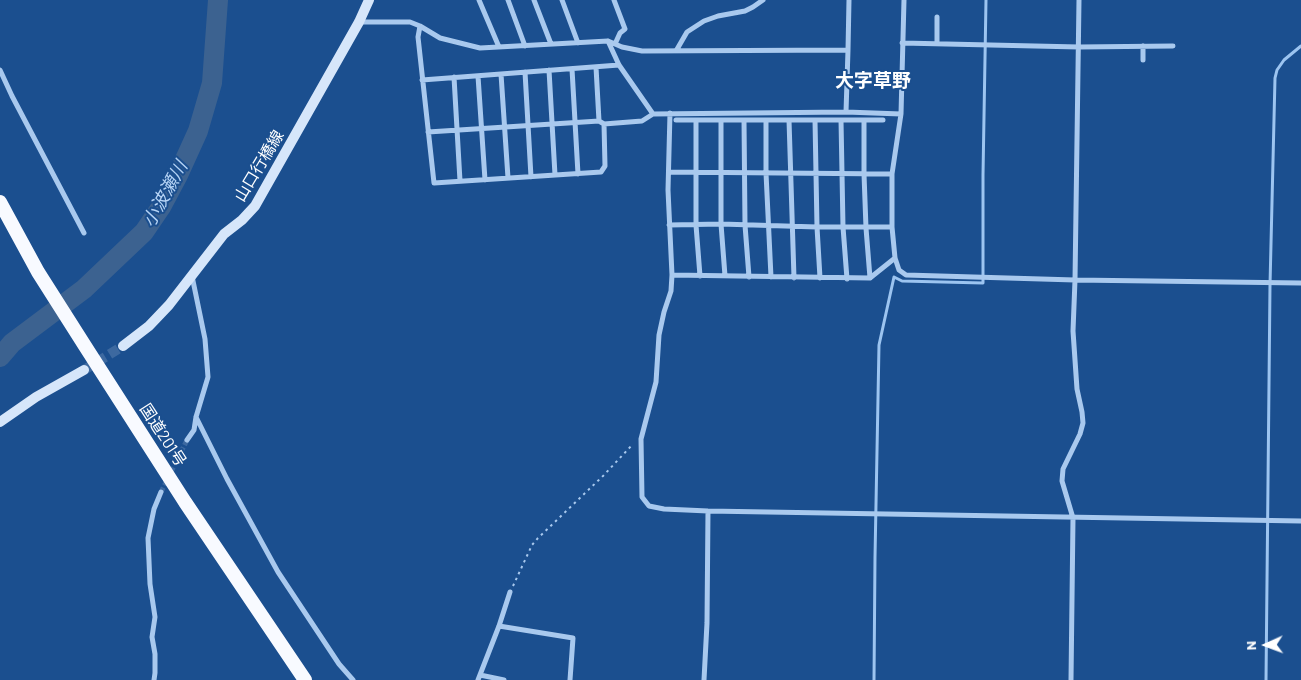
<!DOCTYPE html>
<html>
<head>
<meta charset="utf-8">
<style>
	body { margin:0 }
	#map { position:relative; width:1301px; height:680px; overflow:hidden; background:#1b4f8f; font-family:Barlow,sans-serif }
	canvas { display:block }
	.north { position:absolute; left:1241px; top:620px; width:50px; height:50px; -webkit-text-stroke:4px #1b4f8f; paint-order:stroke; rotate:268deg; font-size:14px; font-weight:700; line-height:20px; text-align:center; color:#fff }
	.north::after { content:''; display:block; margin:auto; width:18px; height:22px; background:#fff; clip-path:polygon(50% 0,100% 100%,50% 72%,0 100%) }
</style>
</head>
<body>
<div id="map">
<canvas width="1301" height="680"></canvas>
<div class="north">N</div>
</div>
<script>
const c = document.querySelector('canvas').getContext('2d');
c.lineJoin = 'round';
function shape(rows) {
  const path = new Path2D();
  for (const r of rows) {
    path.moveTo(r[0], r[1]);
    for (let i = 2; i < r.length; i += 2) path.lineTo(r[i], r[i + 1]);
  }
  return path;
}
function trace(path, color, width, dash) {
  c.strokeStyle = color;
  c.lineWidth = width;
  c.lineCap = dash ? 'butt' : 'round';
  c.setLineDash(dash || []);
  c.stroke(path);
}
function drawText(font, color, halo, rows, align = 'center') {
  c.font = font + ' Barlow,"Noto Sans JP",sans-serif';
  c.lineWidth = 4;
  c.setLineDash([]);
  c.textBaseline = 'middle';
  c.strokeStyle = halo;
  c.fillStyle = color;
  for (const [text, x, y, turn = 0] of rows) {
    c.save();
    c.translate(x, y);
    c.rotate((+turn || 0) * Math.PI / 180);
    c.textAlign = isNaN(turn) ? turn : align;
    if (halo) c.strokeText(text, 0, 0);
    c.fillText(text, 0, 0);
    c.restore();
  }
}
trace(shape([
	[874,680,875,557,879,345,894,277,902,281,983,283,983,175,986,0],
	[1266,680,1270,285,1275,78,1277,70,1284,60,1301,46]
]), '#9cc4f0', 3);
trace(shape([
	[0,357,12,343,84,289,144,232,161,207,178,175,198,131,212,83,218,0]
]), '#3c6290', 20);
trace(shape([
	[161,492,187,440]
]), '#3d69a0', 5, [5, 2.5]);
trace(shape([
	[84,370,123,346]
]), '#3d69a0', 10, [10, 5]);
trace(shape([
	[513,586,532,545,538,538,603,476,633,444]
]), '#a9c9ee', 2, [2.5, 4]);
trace(shape([
	[479,0,499,47],
	[508,0,525,46],
	[534,0,551,44],
	[562,0,578,43],
	[614,0,625,29,620,33,615,44],
	[904,0,901,114,892,174,892,227,895,258,899,270,906,275,1075,280,1301,283],
	[937,17,937,44],
	[360,22,410,22,420,26,440,38,480,48,608,41,622,47,642,51,848,50,846,112],
	[420,26,418,37,434,183,601,172,605,166,604,124,642,121,653,114],
	[608,41,619,65,653,114,846,112,901,114],
	[902,43,1079,47,1173,46],
	[1143,46,1143,60],
	[848,50,849,0],
	[676,51,687,32,704,21,718,16,745,11,753,7,763,0],
	[596,67,599,121],
	[572,69,578,174],
	[0,70,12,96,84,233],
	[549,70,555,175],
	[525,72,531,177],
	[501,74,508,178],
	[478,76,485,180],
	[454,77,460,181],
	[422,80,619,65],
	[670,113,668,190,672,275,671,291,664,312,659,335,656,382,641,439,642,497,649,506,664,509,708,511,1301,521],
	[676,120,883,120],
	[696,120,696,225,700,276],
	[721,120,721,224,725,276],
	[744,120,745,225,749,277],
	[766,120,766,173,771,277],
	[789,120,794,278],
	[815,120,817,227,820,278],
	[841,120,843,227,847,279],
	[864,120,864,174,866,228,870,278],
	[428,132,599,121,604,124],
	[669,172,892,174],
	[669,225,721,224,817,227,892,227],
	[672,275,870,278,895,258],
	[196,417,227,479,278,572,339,664,353,680],
	[187,440,194,430,196,417,208,377,205,339,192,276],
	[499,626,573,638,570,680],
	[480,675,504,680],
	[154,680,155,673,155,654,152,637,155,617,150,584,148,538,154,509,161,492],
	[478,680,499,626,510,592],
	[704,680,707,623,708,511],
	[1071,680,1073,518,1062,481,1063,469,1080,434,1083,423,1082,412,1077,389,1073,331,1075,280,1079,0]
]), '#a9c9ee', 5);
trace(shape([
	[123,346,149,326,169,305,224,234,242,220,255,206,359,22,369,0],
	[0,422,36,397,84,370]
]), '#d6e6fa', 10);
trace(shape([
	[0,202,38,272,85,346,185,502,305,680]
]), '#f8faff', 14);
drawText('16px', '#fff', '#1b4f8f', [
	["山口行橋線",259,166,-59],
	["国道201号",163,435,57]
]);
drawText('italic 18px', '#b5d3f5', '#1b4f8f', [
	["小波瀬川",165,194,-61]
]);
drawText('bold 19px', '#fff', '#1b4f8f', [
	["大字草野",873,81]
]);
</script>
</body>
</html>
